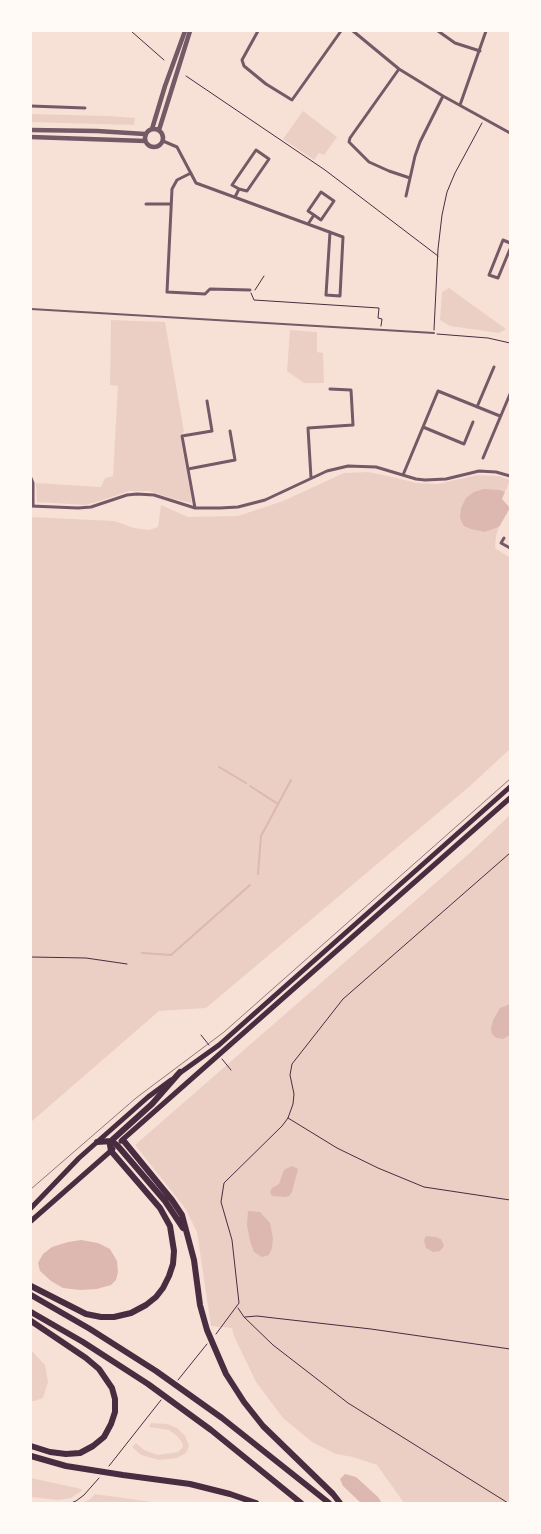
<!DOCTYPE html>
<html>
<head>
<meta charset="utf-8">
<style>
	body { margin:0 }
	#map { position:relative; width:541px; height:1534px; overflow:hidden; background:#f7e1d7; font-family:Literata,serif }
	canvas { display:block }
	.frame { position:absolute; inset:0; border:32px solid #fffaf5; pointer-events:none }
</style>
</head>
<body>
<div id="map">
<canvas width="541" height="1534"></canvas>
<div class="frame"></div>
</div>
<script>
const c = document.querySelector('canvas').getContext('2d');
c.lineJoin = 'round';
function fillPath(path, color) {
  c.fillStyle = color;
  c.fill(path, 'evenodd');
}
function shape(rows) {
  const path = new Path2D();
  for (const r of rows) {
    if (r.length === 3) {
      path.moveTo(r[0] + r[2], r[1]);
      path.arc(r[0], r[1], r[2], 0, 2 * Math.PI);
      continue;
    }
    path.moveTo(r[0], r[1]);
    for (let i = 2; i < r.length; i += 2) path.lineTo(r[i], r[i + 1]);
  }
  return path;
}
function trace(path, color, width, dash) {
  c.strokeStyle = color;
  c.lineWidth = width;
  c.lineCap = dash ? 'butt' : 'round';
  c.setLineDash(dash || []);
  c.stroke(path);
}
fillPath(shape([
	[303,111,337,137,324,155,319,153,314,160,283,139],
	[31,114,108,116,135,118,134,125,31,122],
	[449,288,506,329,499,333,450,326,440,320,442,292],
	[111,320,165,322,184,432,180,435,192,503,174,499,149,491,129,491,103,500,85,505,37,502,36,483,101,487,105,478,113,476,118,386,110,385],
	[290,330,317,332,317,352,323,353,324,383,304,383,287,371],
	[368,472,393,477,416,483,438,484,477,475,499,476,510,480,505,492,500,490,485,532,499,527,496,536,495,548,510,558,510,749,470,786,206,1008,159,1011,31,1122,31,517,114,521,134,528,149,530,158,527,161,505,188,517,238,516,283,501,344,473],
	[510,815,510,1503,404,1503,377,1465,353,1457,336,1454,312,1442,283,1418,256,1382,234,1336,232,1328,211,1326,197,1232,185,1208,135,1145,471,852],
	[31,1350,45,1365,48,1382,43,1398,34,1401,31,1401],
	[151,1423,167,1424,177,1428,185,1436,189,1446,186,1453,177,1458,159,1460,141,1455,132,1447,136,1443,144,1450,158,1455,178,1452,183,1447,182,1442,177,1436,169,1430,149,1427],
	[31,1478,77,1488,83,1490,71,1498,59,1500,31,1497],
	[95,1494,138,1500,159,1503,82,1503,90,1499]
]), '#ebcfc5');
fillPath(shape([
	[484,489,500,490,505,492,502,499,510,508,499,527,485,532,471,529,464,526,460,518,461,508,466,498,474,492],
	[510,1004,510,1035,503,1039,496,1038,492,1034,491,1029,493,1020,500,1008],
	[292,1166,298,1169,292,1192,289,1196,285,1197,272,1196,270,1192,272,1188,279,1184,284,1170],
	[248,1211,260,1212,270,1223,273,1238,272,1248,269,1255,262,1257,254,1252,250,1241,247,1225],
	[426,1236,436,1237,441,1239,444,1246,440,1251,433,1252,426,1248,424,1240],
	[81,1240,98,1243,110,1249,117,1261,118,1272,116,1280,111,1285,97,1289,80,1290,63,1288,51,1281,40,1271,38,1263,43,1254,52,1247,68,1242],
	[345,1474,356,1477,378,1497,382,1503,361,1503,343,1486,340,1479]
]), '#dcb8b0');
trace(shape([
	[219,767,246,783],
	[250,786,278,804],
	[258,874,261,836,291,780],
	[142,953,171,955,250,885]
]), '#dcb8b0', 2);
trace(shape([
	[131,31,164,60],
	[186,76,325,170,438,256],
	[255,290,264,276],
	[251,293,254,300,379,308,378,318,382,319,381,326],
	[434,330,438,249,442,215,447,192,455,173,482,123],
	[437,334,488,338,510,343],
	[31,957,86,958,127,964],
	[201,1035,209,1045],
	[222,1059,231,1070],
	[288,1118,337,1148,378,1168,424,1187,510,1200],
	[238,1308,244,1317,273,1345,348,1403,508,1503],
	[245,1317,257,1316,274,1318,371,1329,510,1349],
	[216,1334,239,1303,232,1240,221,1202,224,1183,282,1126,288,1118,293,1104,294,1094,290,1075,292,1064,343,999,510,853],
	[178,1380,207,1344],
	[109,1466,161,1400],
	[31,1503,32,1503],
	[71,1503,76,1501,84,1495,99,1478]
]), '#4a2c40', 1);
trace(shape([
	[31,309,434,333]
]), '#755966', 2);
trace(shape([
	[258,31,242,60,244,66,266,84,292,100,341,31],
	[353,31,399,69,443,96,510,133],
	[438,31,455,43,480,51],
	[399,69,350,138,349,142,369,162,389,171,410,178],
	[460,105,486,31],
	[31,106,85,108],
	[163,141,177,147,196,183,343,237,340,296,326,295,330,232],
	[191,173,177,180,172,189,167,292,205,294,210,289,250,290],
	[406,196,415,156,420,142,443,96],
	[235,197,239,189,247,191,269,159,256,150,232,185,239,189],
	[146,204,170,204],
	[308,224,314,215,321,220,334,201,321,192,308,211,314,215],
	[510,243,503,240,489,275,498,278,510,249],
	[477,407,494,367],
	[423,427,464,444,473,422],
	[483,458,510,394],
	[188,469,235,460,230,431],
	[403,475,438,391,500,416],
	[31,478,33,483,33,506],
	[311,478,308,428,353,425,351,390,330,389],
	[31,506,78,508,91,507,127,495,137,494,154,495,195,508,220,508,238,507,265,500,327,471,348,466,376,467,416,479,425,480,446,479,479,471,496,472,510,476],
	[195,508,182,436,212,431,207,401],
	[504,538,501,543,510,548]
]), '#755966', 3);
trace(shape([
	[154,138,9],
	[152,129,165,86,185,31],
	[31,130,97,131,145,134],
	[159,130,190,31],
	[31,137,145,141]
]), '#755966', 4.5);
trace(shape([
	[177,1075,219,1045,510,787],
	[121,1141,510,798],
	[31,1208,79,1158,148,1097,171,1080],
	[31,1221,113,1149]
]), '#4a2c40', 5);
trace(shape([
	[123,1140,172,1200,182,1215,194,1260,200,1305,207,1330,226,1374,244,1402,263,1426,333,1494,340,1503],
	[97,1142,111,1141,117,1145,165,1201,183,1228],
	[31,1286,86,1314,101,1317,114,1317,131,1313,146,1305,156,1297,163,1288,169,1276,173,1264,174,1251,170,1226,160,1208,111,1151,110,1145,111,1141,152,1104,180,1072],
	[31,1295,90,1329,156,1371,222,1418,329,1503],
	[31,1312,83,1342,148,1384,211,1430,301,1503],
	[31,1321,86,1358,99,1369,112,1388,115,1399,115,1412,111,1424,104,1437,93,1446,80,1453,66,1454,50,1452,31,1446],
	[31,1456,66,1466,123,1475,190,1484,230,1494,256,1503]
]), '#4a2c40', 6);
trace(shape([
	[31,1189,136,1098,224,1032,510,779]
]), '#8f747c', 1);
</script>
</body>
</html>
